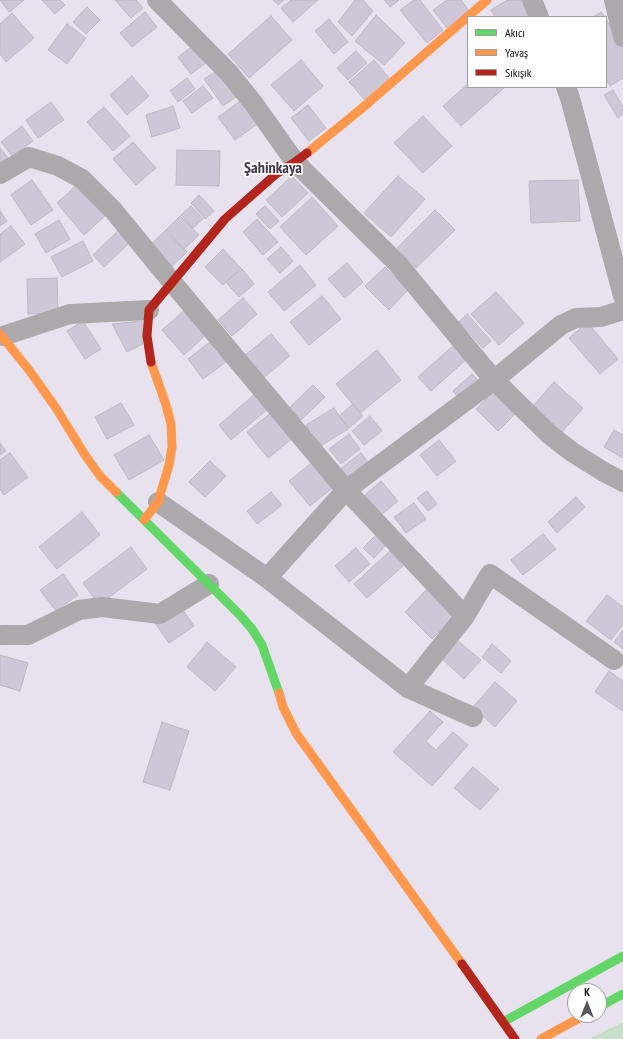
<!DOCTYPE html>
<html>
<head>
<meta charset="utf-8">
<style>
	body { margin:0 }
	#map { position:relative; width:623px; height:1039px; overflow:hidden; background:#e8e2ef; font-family:"PT Sans Narrow",sans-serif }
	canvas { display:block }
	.legend { position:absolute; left:467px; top:16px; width:140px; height:72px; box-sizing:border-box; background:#fff; border:1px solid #9e9da0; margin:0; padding:5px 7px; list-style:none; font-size:12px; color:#0d0a11 }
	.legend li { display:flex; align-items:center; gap:8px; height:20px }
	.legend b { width:20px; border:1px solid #9e9da0 }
	.north { position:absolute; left:567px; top:983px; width:40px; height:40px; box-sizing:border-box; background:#fff; border:1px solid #9e9da0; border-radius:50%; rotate:0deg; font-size:11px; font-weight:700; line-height:16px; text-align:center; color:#0d0a11 }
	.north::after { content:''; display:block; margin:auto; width:14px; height:18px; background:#5a565f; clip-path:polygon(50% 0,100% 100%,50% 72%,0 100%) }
</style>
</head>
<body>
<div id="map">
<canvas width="623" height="1039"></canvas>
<ul class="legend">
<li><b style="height:5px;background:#63d668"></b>Akıcı</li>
<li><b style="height:5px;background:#ff974d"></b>Yavaş</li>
<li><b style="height:5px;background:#b3261e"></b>Sıkışık</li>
</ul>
<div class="north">K</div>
</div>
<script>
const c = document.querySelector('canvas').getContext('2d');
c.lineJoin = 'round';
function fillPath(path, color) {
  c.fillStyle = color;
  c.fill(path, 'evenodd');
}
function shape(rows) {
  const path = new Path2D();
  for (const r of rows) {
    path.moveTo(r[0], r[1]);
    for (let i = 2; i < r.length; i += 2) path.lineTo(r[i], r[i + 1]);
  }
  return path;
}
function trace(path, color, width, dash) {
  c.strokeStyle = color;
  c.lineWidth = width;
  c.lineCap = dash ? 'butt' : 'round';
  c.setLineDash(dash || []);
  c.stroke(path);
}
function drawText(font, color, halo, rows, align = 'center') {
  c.font = font + ' "PT Sans Narrow",sans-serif';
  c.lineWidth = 3.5;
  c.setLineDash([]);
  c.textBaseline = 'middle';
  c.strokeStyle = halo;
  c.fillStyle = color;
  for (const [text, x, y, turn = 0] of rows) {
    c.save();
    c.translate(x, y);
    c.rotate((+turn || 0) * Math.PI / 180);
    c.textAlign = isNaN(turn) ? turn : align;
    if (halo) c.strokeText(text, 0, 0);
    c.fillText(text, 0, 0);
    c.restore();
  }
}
fillPath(shape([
	[623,1022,623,1039,589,1039]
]), '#c6deca');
const building = shape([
	[0,0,24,0,9,12,0,0],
	[42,0,60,0,65,5,55,14,42,0],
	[115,0,136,0,143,8,131,18,115,0],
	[273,0,284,0,278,5,273,0],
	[291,0,318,0,293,22,281,8,291,0],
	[355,0,363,0,373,11,352,36,338,22,355,0],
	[384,0,399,0,390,7,384,0],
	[414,0,420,0,443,30,427,43,400,10,414,0],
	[447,0,461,0,469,11,447,28,433,10,447,0],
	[507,0,521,0,533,17,495,17,491,10,507,0],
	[87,7,100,20,86,34,73,22,87,7],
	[145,12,157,27,132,47,120,33,145,12],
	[601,12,605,17,593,17,601,12],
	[12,13,34,38,6,62,0,54,0,24,12,13],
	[376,15,405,43,384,65,355,41,376,15],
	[271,16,292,40,249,78,228,54,271,16],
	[329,19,348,42,334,54,315,31,329,19],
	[606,19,623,46,623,78,610,86,606,79,606,19],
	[67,24,86,38,67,64,48,50,67,24],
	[194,45,207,62,191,74,178,57,194,45],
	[356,51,367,63,348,80,337,68,356,51],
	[301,60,323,86,294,111,271,85,301,60],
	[374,60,390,79,365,100,349,82,374,60],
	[220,69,239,95,223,106,204,79,220,69],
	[132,76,149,96,127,115,110,95,132,76],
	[187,78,195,89,178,102,170,91,187,78],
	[468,84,468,87,505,87,461,126,443,106,468,84],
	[203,86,213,98,192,113,183,101,203,86],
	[613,90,623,107,623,114,618,118,604,95,613,90],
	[243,99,260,122,235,140,218,117,243,99],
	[51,102,64,120,38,138,26,120,51,102],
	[308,105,326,128,309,141,291,118,308,105],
	[173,106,180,128,152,137,146,115,173,106],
	[104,107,130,136,113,151,87,122,104,107],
	[423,116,452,146,423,173,394,143,423,116],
	[22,126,33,141,12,156,1,142,22,126],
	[133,142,156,168,136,185,113,159,133,142],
	[0,148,10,160,0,168,0,148],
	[177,150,220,151,219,186,176,185,177,150],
	[292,176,308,193,282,217,266,200,292,176],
	[398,176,425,199,391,237,364,213,398,176],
	[32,180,53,210,31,225,11,195,32,180],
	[578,180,580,221,531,223,529,181,578,180],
	[78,184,106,215,84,235,57,203,78,184],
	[199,195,214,211,205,219,191,203,199,195],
	[312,197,338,226,306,255,280,227,312,197],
	[191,206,203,219,193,228,181,215,191,206],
	[265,206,279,221,270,229,256,214,265,206],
	[435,210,455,230,416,268,397,248,435,210],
	[0,211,7,221,0,226,0,211],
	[180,216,199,235,184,249,165,231,180,216],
	[257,219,278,242,263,255,243,232,257,219],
	[59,220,70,239,46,253,35,234,59,220],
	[11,226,25,244,0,262,0,234,11,226],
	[119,230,130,242,104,267,93,255,119,230],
	[166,230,187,252,170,268,149,246,166,230],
	[83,241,93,261,62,277,51,257,83,241],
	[281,247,293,261,280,273,267,259,281,247],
	[223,249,241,268,223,285,205,267,223,249],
	[347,263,363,282,345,298,328,279,347,263],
	[300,265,316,285,284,311,268,292,300,265],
	[385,267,408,290,389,310,365,286,385,267],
	[242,269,254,284,239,297,226,282,242,269],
	[57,278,58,313,28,314,27,279,57,278],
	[496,292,524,323,499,345,471,314,496,292],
	[322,296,341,319,309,345,290,322,322,296],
	[243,298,257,314,232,336,218,320,243,298],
	[187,308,209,332,184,355,162,330,187,308],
	[467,314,491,341,483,348,459,322,467,314],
	[83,321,101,349,85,359,67,331,83,321],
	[142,321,143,344,127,352,112,324,142,321],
	[587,322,618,359,600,374,569,338,587,322],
	[271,334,290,356,263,378,244,356,271,334],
	[210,342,226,362,203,379,188,359,210,342],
	[455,344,468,358,431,391,418,377,455,344],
	[377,350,401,380,360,413,336,384,377,350],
	[472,374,482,384,462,402,453,391,472,374],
	[554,382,583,408,561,433,532,407,554,382],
	[313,385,325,397,301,420,290,407,313,385],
	[495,390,517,412,498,431,476,409,495,390],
	[256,393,269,408,231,440,219,425,256,393],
	[121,403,134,425,107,439,95,417,121,403],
	[353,404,363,416,349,428,339,416,353,404],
	[334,408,348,429,319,447,306,425,334,408],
	[272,412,293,438,268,458,247,432,272,412],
	[370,416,382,431,364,445,352,431,370,416],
	[614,430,623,435,623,458,604,447,614,430],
	[349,434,360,449,341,464,329,449,349,434],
	[149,435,164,460,129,480,114,455,149,435],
	[439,440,456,461,437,476,420,455,439,440],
	[0,443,6,451,0,455,0,443],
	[10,453,28,477,4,495,0,489,0,460,10,453],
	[361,453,372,467,351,483,340,469,361,453],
	[210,461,226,476,205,497,189,482,210,461],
	[314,461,335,486,310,506,289,481,314,461],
	[381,481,398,501,381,515,365,495,381,481],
	[427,491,437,504,428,511,417,498,427,491],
	[271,492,282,505,257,524,247,511,271,492],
	[576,497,585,507,557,533,548,522,576,497],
	[414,503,426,519,406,533,394,517,414,503],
	[82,512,100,535,57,569,39,547,82,512],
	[543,534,556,549,523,575,511,560,543,534],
	[376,535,386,545,374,558,363,548,376,535],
	[131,547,147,569,99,605,83,583,131,547],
	[356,548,370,564,349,582,335,566,356,548],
	[390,551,403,566,367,598,354,584,390,551],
	[63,574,78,595,56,611,40,590,63,574],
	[428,588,456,615,432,639,405,612,428,588],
	[607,595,623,607,623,624,611,640,586,621,607,595],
	[180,606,194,626,169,643,155,623,180,606],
	[623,630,623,649,614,642,623,630],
	[457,640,481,660,464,679,441,658,457,640],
	[207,642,236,667,215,691,187,667,207,642],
	[492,644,511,661,501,673,482,657,492,644],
	[0,655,28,663,20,691,0,685,0,655],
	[609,671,623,681,623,711,595,692,609,671],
	[495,682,517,701,495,727,473,707,495,682],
	[430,711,443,722,426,741,436,750,453,732,468,745,432,786,393,752,430,711],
	[162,722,189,731,170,790,143,782,162,722],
	[473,767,499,789,480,810,454,788,473,767]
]);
fillPath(building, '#cec7d7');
trace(building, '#bdb8c2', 1);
trace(shape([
	[157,0,229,73,254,104,295,162,398,264,494,380,549,434,572,452,604,472,623,482],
	[532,0,539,17],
	[614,0,623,37],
	[566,87,570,98,623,296],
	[0,174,29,157,58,166,82,179,113,210,172,282,346,490,465,616],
	[3,336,70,314,149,310],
	[158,502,267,578,408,688,473,717],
	[267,578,346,490,494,380,561,325,576,318,601,317,623,310],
	[2,635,28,635,79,610,102,607,160,614,209,584],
	[408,688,465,616,490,574,614,660]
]), '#aca9ac', 20);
trace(shape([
	[116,492,240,615,252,629,262,645,279,693],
	[599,1007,623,994],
	[503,1022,623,956]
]), '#63d668', 9);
trace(shape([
	[307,153,361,109,487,0],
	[0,334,29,370,56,408,85,455,100,476,116,492],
	[144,520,158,502,169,465,172,447,171,424,166,405,151,362],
	[279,693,283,707,296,733,462,964],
	[541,1039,585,1015]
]), '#ff974d', 9);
trace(shape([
	[151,362,147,336,149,310,225,219,276,174,295,162,307,153],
	[462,964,515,1039]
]), '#b3261e', 9);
drawText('bold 16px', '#3f374a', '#fff', [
	["Şahinkaya",273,168]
]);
</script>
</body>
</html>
